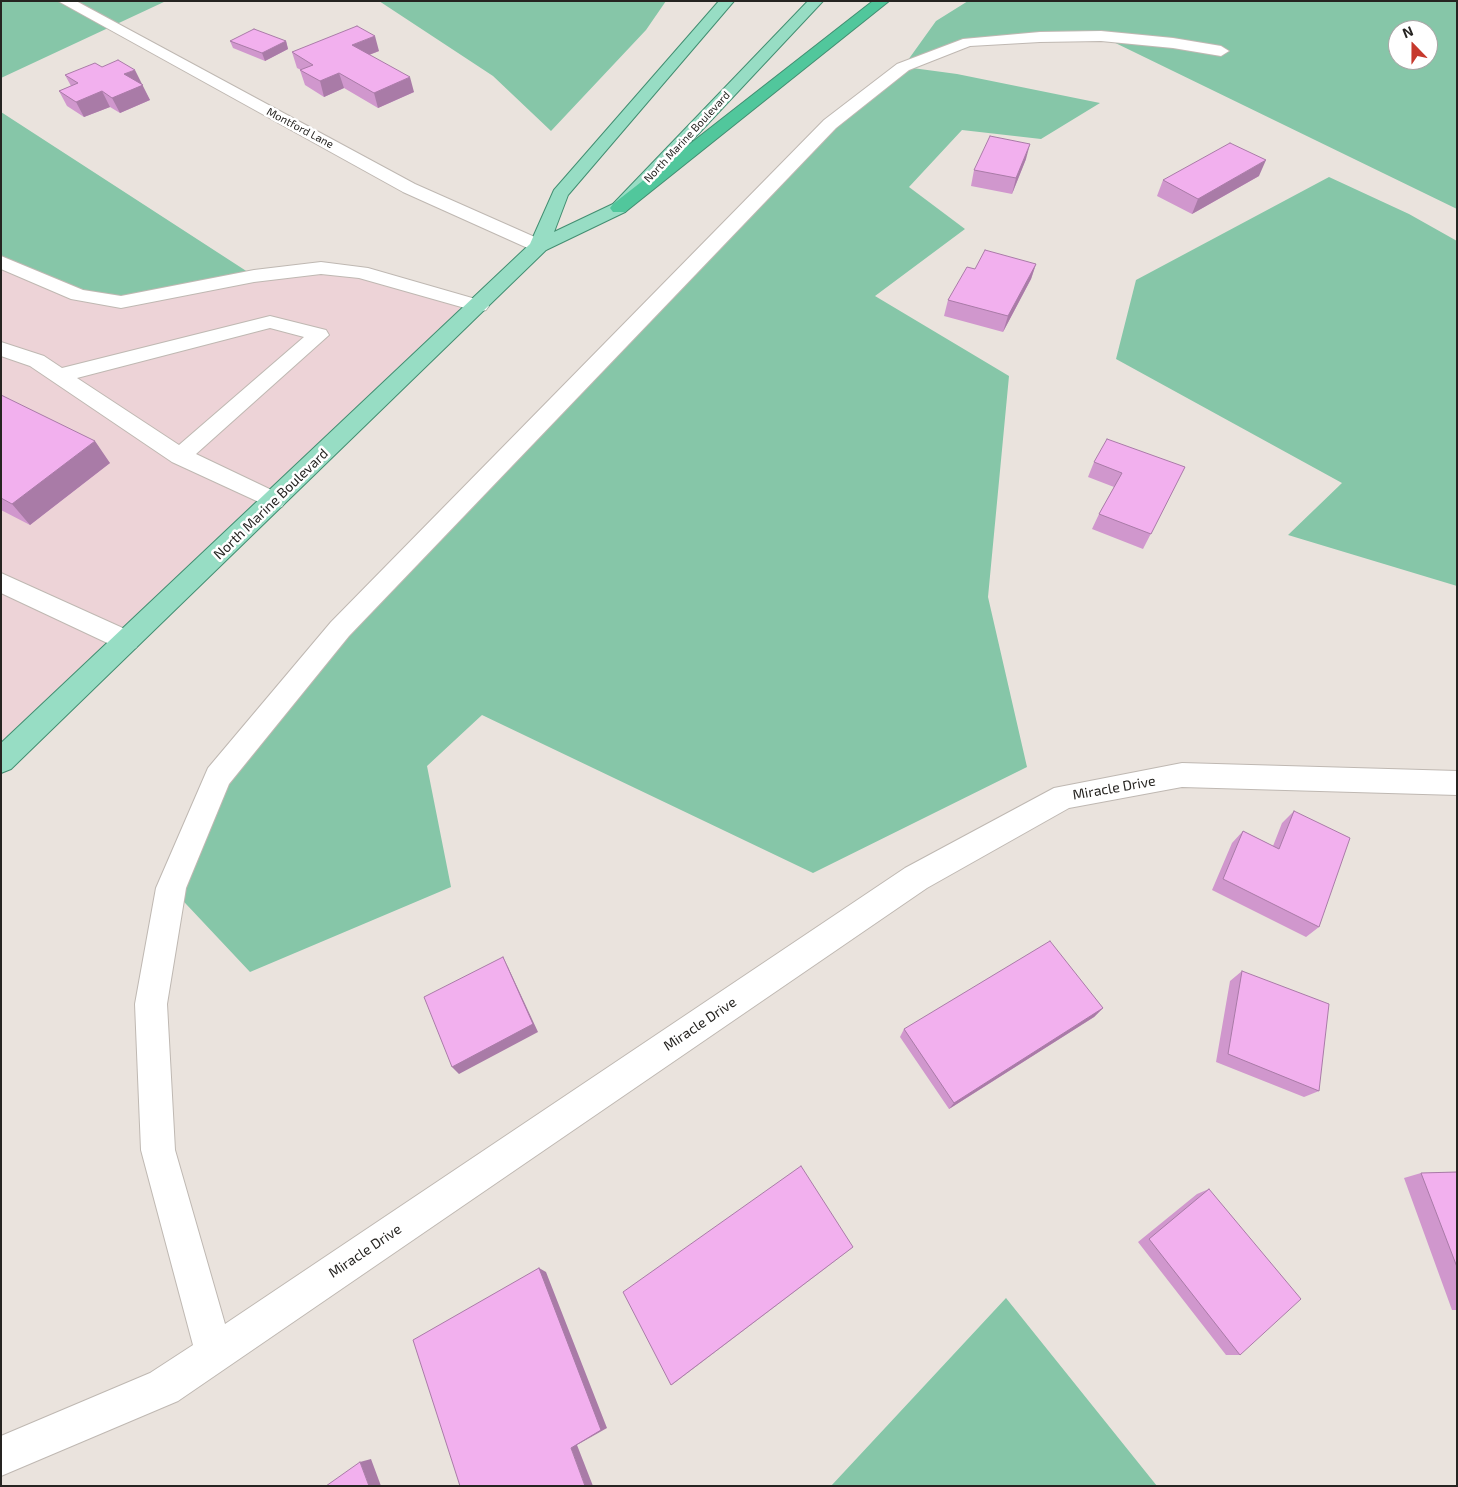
<!DOCTYPE html>
<html>
<head>
<meta charset="utf-8">
<style>
	body { margin:0 }
	#map { position:relative; width:1458px; height:1487px; overflow:hidden; background:#eae3dd; font-family:"Exo 2",sans-serif }
	canvas { display:block }
	.frame { position:absolute; inset:0; border:2px solid #262421; pointer-events:none }
	.north { position:absolute; left:1388px; top:20px; width:50px; height:50px; box-sizing:border-box; background:#fff; border:1px solid #a8a7a6; border-radius:50%; rotate:338deg; font-size:14px; font-weight:700; line-height:20px; text-align:center; color:#262421 }
	.north::after { content:''; display:block; margin:auto; width:18px; height:22px; background:#c6392d; clip-path:polygon(50% 0,100% 100%,50% 72%,0 100%) }
</style>
</head>
<body>
<div id="map">
<canvas width="1458" height="1487"></canvas>
<div class="frame"></div>
<div class="north">N</div>
</div>
<script>
const c = document.querySelector('canvas').getContext('2d');
c.lineJoin = 'round';
function fillPath(path, color) {
  c.fillStyle = color;
  c.fill(path, 'evenodd');
}
function shape(rows) {
  const path = new Path2D();
  for (const r of rows) {
    path.moveTo(r[0], r[1]);
    for (let i = 2; i < r.length; i += 2) path.lineTo(r[i], r[i + 1]);
  }
  return path;
}
function trace(path, color, width, dash) {
  c.strokeStyle = color;
  c.lineWidth = width;
  c.lineCap = dash ? 'butt' : 'round';
  c.setLineDash(dash || []);
  c.stroke(path);
}
function drawText(font, color, halo, rows, align = 'center') {
  c.font = font + ' "Exo 2",sans-serif';
  c.lineWidth = 5;
  c.setLineDash([]);
  c.textBaseline = 'middle';
  c.strokeStyle = halo;
  c.fillStyle = color;
  for (const [text, x, y, turn = 0] of rows) {
    c.save();
    c.translate(x, y);
    c.rotate((+turn || 0) * Math.PI / 180);
    c.textAlign = isNaN(turn) ? turn : align;
    if (halo) c.strokeText(text, 0, 0);
    c.fillText(text, 0, 0);
    c.restore();
  }
}
fillPath(shape([
	[1,262,78,295,321,268,479,306,1,760]
]), '#edd3d7');
fillPath(shape([
	[1,1,166,1,1,78],
	[379,1,666,1,646,30,551,131,493,76],
	[968,1,1457,1,1457,209,1101,36,968,42,905,67,957,74,1100,103,1041,139,962,130,909,187,965,229,875,296,1009,376,988,597,1027,767,813,873,482,715,427,766,451,887,250,972,171,888,218,777,340,629,830,124,903,67,936,21],
	[1398,30,1428,30,1428,60,1398,60],
	[1,112,254,276,121,302,78,295,1,262],
	[1329,177,1409,214,1457,241,1457,586,1288,535,1342,483,1116,359,1136,280],
	[1006,1298,1157,1486,831,1486]
]), '#86c6a8');
const lane = shape([
	[270,316,326,330,329,335,196,454,282,495,286,501,282,507,274,509,172,462,30,366,1,356,1,342,44,356,62,368,270,316],
	[270,328,304,337,179,445,77,378,270,328],
	[1,573,136,634,140,641,136,648,127,651,118,648,1,593,1,573]
]);
const street = shape([
	[58,1,76,1,415,184,546,242,548,246,546,250,532,250,403,192,58,1],
	[1101,31,1173,38,1221,46,1229,51,1221,56,1173,48,1101,41,1040,42,970,46,909,70,836,128,349,636,229,784,186,888,167,1004,175,1150,225,1324,905,868,1054,788,1182,763,1457,771,1457,795,1182,787,1069,808,927,888,178,1401,1,1476,1,1436,150,1373,193,1345,141,1150,135,1004,156,888,208,768,331,622,824,120,897,64,963,39,1040,32,1101,31],
	[1,256,83,290,121,296,254,270,321,262,368,268,486,302,489,306,486,310,479,312,359,278,321,274,254,282,121,308,71,299,1,269,1,256]
]);
const primary = shape([
	[719,1,734,1,568,195,554,232,613,204,808,1,823,1,625,212,546,250,11,769,1,773,1,743,530,244,554,190,719,1]
]);
const highway = shape([
	[873,1,889,1,625,212,613,212,610,208,613,204,873,1]
]);
trace(lane, '#bfb8b2', 2);
trace(street, '#bfb8b2', 2);
trace(primary, '#428e71', 2);
trace(highway, '#428e71', 2);
fillPath(lane, '#fff');
fillPath(street, '#fff');
fillPath(primary, '#97ddc4');
fillPath(highway, '#51c79c');
fillPath(shape([
	[230,41,286,41,288,49,265,61,233,48],
	[379,51,369,55,414,92,378,108,344,88,324,97,305,85,300,70,301,70,297,68,292,52],
	[65,75,141,84,150,100,120,113,110,107,84,117,67,106,59,91,71,86],
	[1026,159,1012,194,971,186,974,170],
	[1259,176,1192,214,1157,196,1163,180],
	[1036,264,1031,279,1003,332,944,316,948,300,975,269],
	[1,395,110,463,30,525,1,510],
	[1094,462,1185,467,1143,549,1092,529,1099,514,1114,487,1088,477],
	[1294,811,1319,927,1306,937,1212,890,1232,843,1243,831,1273,846,1282,823],
	[1242,971,1319,1091,1304,1097,1216,1062,1230,981],
	[1103,1008,1094,1017,949,1109,900,1037,904,1029],
	[1457,1172,1457,1310,1452,1310,1404,1178,1421,1173],
	[1209,1189,1240,1355,1226,1355,1138,1242,1197,1194]
]), '#d097cd');
fillPath(shape([
	[375,36,379,51,356,60,352,45],
	[286,41,288,49,265,61,262,53],
	[135,70,150,100,120,113,112,98,124,74],
	[339,73,344,88,324,97,320,81],
	[410,77,414,92,378,108,374,93],
	[102,91,110,107,84,117,76,102],
	[1030,144,1026,159,1012,194,1016,178],
	[1266,160,1259,176,1192,214,1198,199],
	[1036,264,1031,279,1003,332,1008,316],
	[95,441,110,463,30,525,12,504],
	[503,957,508,967,538,1032,459,1074,452,1067],
	[1103,1008,1094,1017,949,1109,954,1103],
	[853,1247,848,1251,673,1384,671,1385],
	[539,1268,546,1272,607,1428,577,1445,593,1486,585,1486,571,1448],
	[371,1459,381,1486,369,1486,360,1462]
]), '#a97ba7');
const building = shape([
	[357,26,375,36,352,45,410,77,374,93,339,73,320,81,300,70,313,65,292,52,357,26],
	[254,29,286,41,262,53,230,41,254,29],
	[118,60,135,70,124,74,143,85,112,98,102,91,76,102,59,91,78,83,65,75,95,63,102,67,118,60],
	[990,136,1030,144,1016,178,974,170,990,136],
	[1230,143,1266,160,1198,199,1163,180,1230,143],
	[985,250,1036,264,1008,316,948,300,967,267,975,269,985,250],
	[1,395,95,441,12,504,1,498,1,395],
	[1107,439,1185,467,1151,534,1099,514,1122,473,1094,462,1107,439],
	[1294,811,1350,838,1319,927,1223,879,1243,831,1279,849,1294,811],
	[1050,941,1103,1008,954,1103,904,1029,1050,941],
	[503,957,533,1024,452,1067,424,997,503,957],
	[1242,971,1329,1004,1319,1091,1228,1054,1242,971],
	[801,1166,853,1247,671,1385,623,1292,801,1166],
	[1457,1172,1457,1267,1421,1173,1457,1172],
	[1209,1189,1301,1299,1240,1355,1149,1239,1209,1189],
	[539,1268,601,1430,571,1448,585,1486,460,1486,413,1340,539,1268],
	[360,1462,369,1486,326,1486,360,1462]
]);
fillPath(building, '#f2b0ee');
trace(building, '#a97ba7', 1);
drawText('11px', '#262421', '#fff', [
	["Montford Lane",300,128,28],
	["North Marine Boulevard",687,137,-47]
]);
drawText('14px', '#262421', '#fff', [
	["North Marine Boulevard",271,504,-44],
	["Miracle Drive",1114,788,-10],
	["Miracle Drive",700,1024,-34],
	["Miracle Drive",365,1251,-34]
]);
</script>
</body>
</html>
